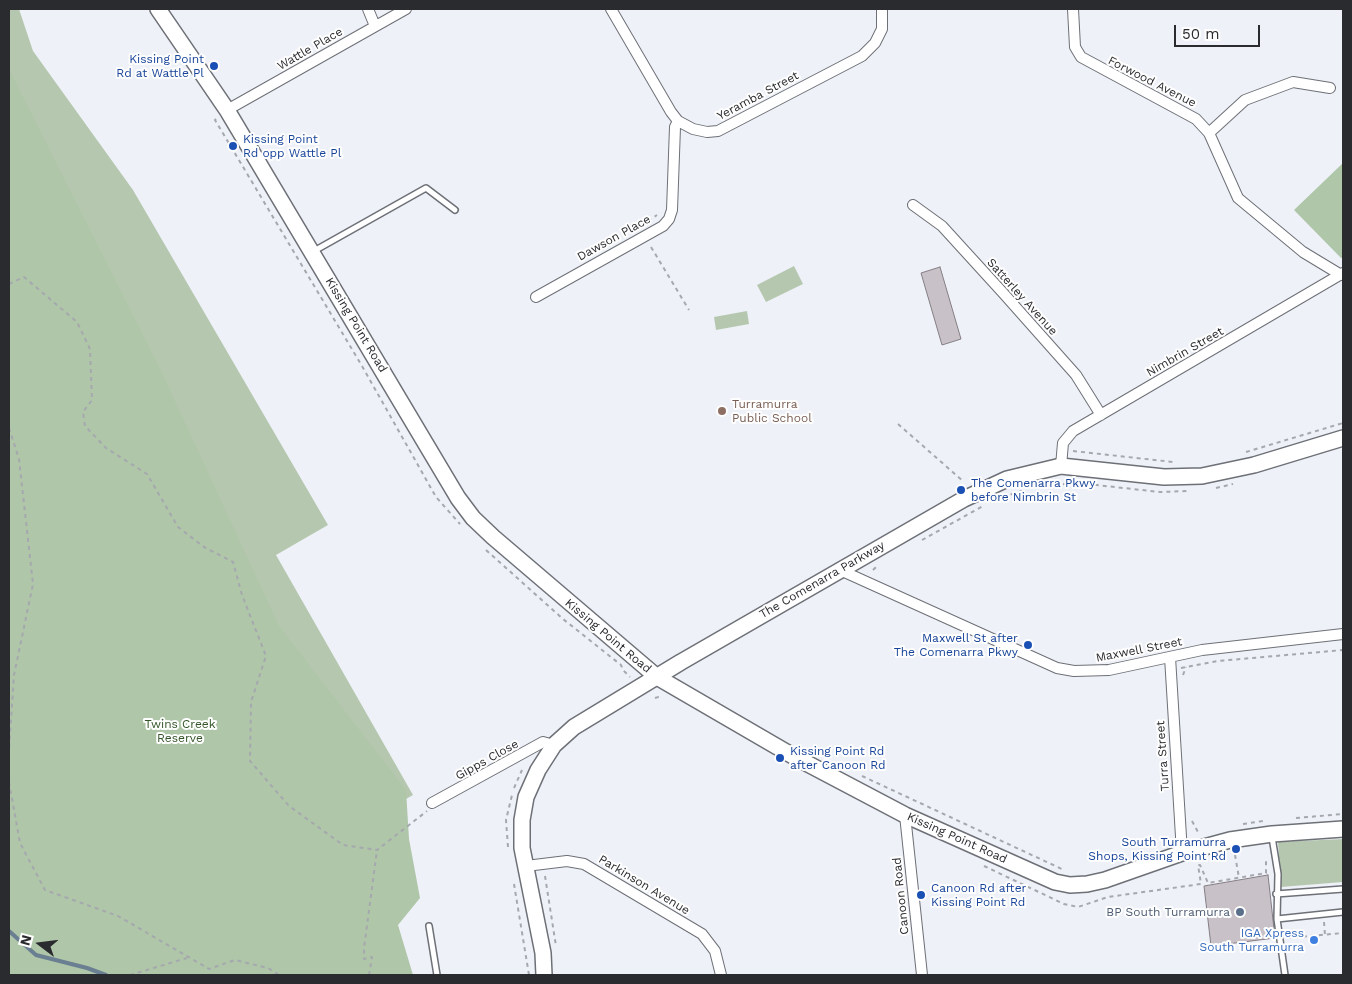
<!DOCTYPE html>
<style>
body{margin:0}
#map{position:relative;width:1352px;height:984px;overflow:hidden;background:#eef1f8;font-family:"Work Sans",sans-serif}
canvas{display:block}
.frame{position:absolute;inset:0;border:10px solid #2a2b2e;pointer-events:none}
.north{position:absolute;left:15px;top:919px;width:50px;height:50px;-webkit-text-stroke:4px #fefefe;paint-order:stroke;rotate:285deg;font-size:14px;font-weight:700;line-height:20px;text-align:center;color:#2a2b2e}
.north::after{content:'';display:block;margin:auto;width:18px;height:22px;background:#2a2b2e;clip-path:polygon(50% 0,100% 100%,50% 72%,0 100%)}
.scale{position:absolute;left:1174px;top:25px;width:86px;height:22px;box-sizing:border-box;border:2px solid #2a2b2e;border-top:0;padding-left:6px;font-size:15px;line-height:18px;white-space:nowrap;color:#2a2b2e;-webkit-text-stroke:4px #fefefe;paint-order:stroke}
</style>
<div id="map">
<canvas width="1352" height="984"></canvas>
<div class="frame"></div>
<div class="north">N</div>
<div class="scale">50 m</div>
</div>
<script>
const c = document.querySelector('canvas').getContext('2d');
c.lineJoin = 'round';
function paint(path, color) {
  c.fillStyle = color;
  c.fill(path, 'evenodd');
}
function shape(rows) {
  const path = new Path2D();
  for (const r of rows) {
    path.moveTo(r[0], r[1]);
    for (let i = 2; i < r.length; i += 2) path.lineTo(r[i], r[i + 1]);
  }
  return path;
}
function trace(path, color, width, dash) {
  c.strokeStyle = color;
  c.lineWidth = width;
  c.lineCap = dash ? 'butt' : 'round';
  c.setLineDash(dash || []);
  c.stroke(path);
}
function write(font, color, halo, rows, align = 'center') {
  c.font = font + ' "Work Sans",sans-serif';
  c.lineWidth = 4;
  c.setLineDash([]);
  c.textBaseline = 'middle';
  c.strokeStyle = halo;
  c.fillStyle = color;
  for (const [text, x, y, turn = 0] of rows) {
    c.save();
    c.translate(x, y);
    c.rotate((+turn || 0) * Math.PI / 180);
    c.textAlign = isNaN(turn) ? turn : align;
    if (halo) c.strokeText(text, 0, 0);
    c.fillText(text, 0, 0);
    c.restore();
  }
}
paint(shape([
 [9,9,19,9,33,51,133,190,328,525,276,555,413,795,95,975,9,975],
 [794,266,803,284,766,302,757,285],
 [747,311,749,324,716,330,714,317],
 [1343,839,1343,882,1281,887,1278,842]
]), '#b5c8af');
paint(shape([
 [9,69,162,373,279,626,406,790,409,839,420,898,398,925,413,975,9,975],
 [1343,163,1343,257,1341,258,1294,210]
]), '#afc6a9');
trace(shape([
 [9,931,36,955,87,968,106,975]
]), '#6a7f91', 4);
const building = shape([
 [940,267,961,339,942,345,921,273,940,267],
 [1268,875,1275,938,1211,946,1204,886,1268,875]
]);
paint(building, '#c8c2c8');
trace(building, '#847e84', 1);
const lane = shape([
 [314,251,426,188,455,210],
 [1272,837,1278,874,1277,919,1285,975],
 [1276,894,1343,889],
 [1277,919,1343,912],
 [429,926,437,975]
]);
const street = shape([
 [368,9,375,26],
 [611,9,671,112,678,121,693,129,707,132,718,131,862,56,875,43,882,29,882,9],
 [1073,9,1075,47,1081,57,1196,119,1209,133,1238,198,1303,252,1341,275],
 [227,110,406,9],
 [1209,133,1245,100,1293,82,1330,88],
 [913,205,942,226,1004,294,1076,375,1101,415],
 [536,297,663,226,669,219,672,210,675,127,678,121],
 [1061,466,1063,443,1073,431,1343,273],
 [840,570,1057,668,1074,671,1109,670,1202,650,1343,634],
 [1170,657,1182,853],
 [432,803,543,742,554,745],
 [905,815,922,975],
 [526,866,567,861,584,864,702,934,715,951,721,975]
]);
const secondary = shape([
 [158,9,227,110,458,498,473,518,493,537,657,677,793,756,905,815,1055,882,1070,885,1087,884,1105,880,1182,853,1230,840,1272,834,1343,829],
 [544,975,543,953,522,848,522,820,526,797,538,770,554,745,574,727,681,662,964,499,1007,479,1061,466,1164,477,1202,476,1254,465,1343,438]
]);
trace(lane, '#6d7076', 8);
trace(street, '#6d7076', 12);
trace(secondary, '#6d7076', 18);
trace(shape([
 [216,119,215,120,362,366,436,497,460,524],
 [648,221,657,215],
 [651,247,689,310],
 [9,284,24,277,77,322,90,349,92,400,83,412,85,426,106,448,147,474,178,527,204,547,233,562,242,595,266,656,251,702,250,761,289,806,343,845,377,850,427,811],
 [898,424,964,482],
 [9,428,19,459,33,584,14,675,9,750],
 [1073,451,1173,462],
 [1246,452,1343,423],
 [1039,486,1078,483,1160,492,1189,491],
 [1216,488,1233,484],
 [1003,497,1025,490],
 [922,540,983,506],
 [486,550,563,619,621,665,623,670,630,677],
 [873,570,878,565],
 [1181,668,1218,661,1343,650],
 [1183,675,1186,667],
 [655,698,662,696],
 [862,776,1064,870],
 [9,782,20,843,45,890,118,916,209,969,235,960,268,968,279,975],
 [514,788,522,770],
 [1296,818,1343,814],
 [1192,821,1199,834],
 [1243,824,1263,821],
 [508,847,506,820,512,795],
 [1235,855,1239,878],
 [984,866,1064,904,1078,907,1108,897,1201,884,1198,865,1200,865,1208,883,1266,873,1266,861,1269,860],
 [545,876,556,946],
 [514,884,529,975],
 [1324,922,1325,935],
 [1287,938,1343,933],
 [130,975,187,958],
 [369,975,372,957,364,959,364,948,377,850]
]), '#a5a8ad', 2, [4, 4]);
trace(lane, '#fff', 5);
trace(street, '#fff', 10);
trace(secondary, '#fff', 15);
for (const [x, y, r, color] of [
 [214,66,5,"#1a4fb4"],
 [233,146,5,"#1a4fb4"],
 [722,411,5,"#8d6e63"],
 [961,490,5,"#1a4fb4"],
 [1028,645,5,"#1a4fb4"],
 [780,758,5,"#1a4fb4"],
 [1236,849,5,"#1a4fb4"],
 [921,895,5,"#1a4fb4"],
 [1240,912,5,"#5c6f8a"],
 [1314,940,5,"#3f7fe0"]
]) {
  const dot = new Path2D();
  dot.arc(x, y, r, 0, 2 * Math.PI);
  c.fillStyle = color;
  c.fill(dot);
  trace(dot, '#fefefe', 2);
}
write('12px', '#2a2b2e', '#fefefe', [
 ["Wattle Place",310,49,-30],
 ["Forwood Avenue",1152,82,27],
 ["Yeramba Street",758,96,-28],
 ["Dawson Place",614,238,-29],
 ["Satterley Avenue",1022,297,48],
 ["Kissing Point Road",356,325,59],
 ["Nimbrin Street",1185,352,-30],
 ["The Comenarra Parkway",822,580,-30],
 ["Kissing Point Road",608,636,40],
 ["Maxwell Street",1139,650,-11],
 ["Turra Street",1163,756,-94],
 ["Gipps Close",487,760,-29],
 ["Kissing Point Road",957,838,24],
 ["Parkinson Avenue",644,885,31],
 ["Canoon Road",901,896,-96]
]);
write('12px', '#164399', '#fefefe', [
 ["Kissing Point",204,59,"right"],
 ["Rd at Wattle Pl",204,73,"right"],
 ["Kissing Point",243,139],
 ["Rd opp Wattle Pl",243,153],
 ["The Comenarra Pkwy",971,483],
 ["before Nimbrin St",971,497],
 ["Maxwell St after",1018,638,"right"],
 ["The Comenarra Pkwy",1018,652,"right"],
 ["Kissing Point Rd",790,751],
 ["after Canoon Rd",790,765],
 ["South Turramurra",1226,842,"right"],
 ["Shops, Kissing Point Rd",1226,856,"right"],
 ["Canoon Rd after",931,888],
 ["Kissing Point Rd",931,902]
], 'left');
write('12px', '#785e54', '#fefefe', [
 ["Turramurra",732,404],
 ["Public School",732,418]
], 'left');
write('12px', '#335328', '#fefefe', [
 ["Twins Creek",180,724],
 ["Reserve",180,738]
]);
write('12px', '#4e5e75', '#fefefe', [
 ["BP South Turramurra",1230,912]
], 'right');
write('12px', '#366cbe', '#fefefe', [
 ["IGA Xpress",1304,933],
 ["South Turramurra",1304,947]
], 'right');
</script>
